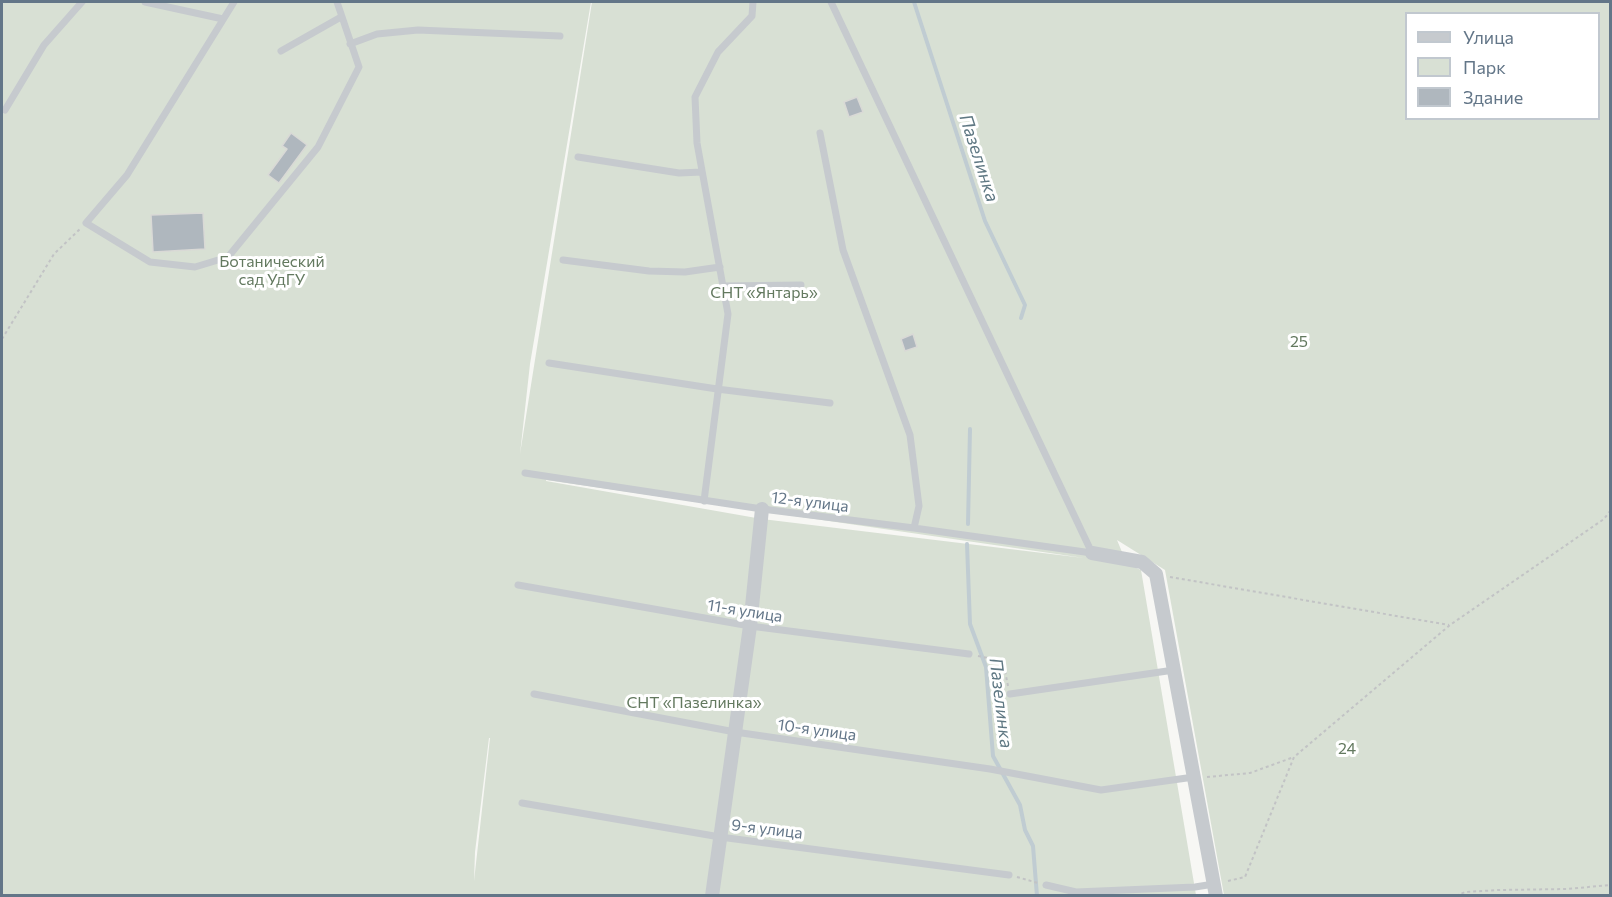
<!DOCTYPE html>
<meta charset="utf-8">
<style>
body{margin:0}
#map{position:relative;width:1612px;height:897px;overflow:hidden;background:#f7f7f4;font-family:Commissioner,sans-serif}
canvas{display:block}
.frame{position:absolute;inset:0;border:3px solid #637688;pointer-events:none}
.legend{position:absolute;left:1405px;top:12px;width:195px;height:108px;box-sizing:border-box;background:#fff;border:2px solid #c1c8cf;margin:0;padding:8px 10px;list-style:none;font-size:18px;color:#637688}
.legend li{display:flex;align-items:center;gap:12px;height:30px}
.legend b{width:30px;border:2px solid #c1c8cf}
</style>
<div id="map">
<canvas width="1612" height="897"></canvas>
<div class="frame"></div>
<ul class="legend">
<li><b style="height:8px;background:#c6cace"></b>Улица</li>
<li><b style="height:16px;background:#d8e0d4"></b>Парк</li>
<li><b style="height:16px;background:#afb7be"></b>Здание</li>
</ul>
</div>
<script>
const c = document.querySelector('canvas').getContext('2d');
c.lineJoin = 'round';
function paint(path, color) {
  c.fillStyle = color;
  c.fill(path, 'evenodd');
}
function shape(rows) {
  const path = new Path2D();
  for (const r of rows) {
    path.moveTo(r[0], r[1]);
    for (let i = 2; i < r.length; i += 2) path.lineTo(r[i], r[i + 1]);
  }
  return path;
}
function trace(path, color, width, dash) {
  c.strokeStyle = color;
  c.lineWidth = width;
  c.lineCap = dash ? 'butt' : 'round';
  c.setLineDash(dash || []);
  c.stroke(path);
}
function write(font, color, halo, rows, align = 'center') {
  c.font = font + ' Commissioner,sans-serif';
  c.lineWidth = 6;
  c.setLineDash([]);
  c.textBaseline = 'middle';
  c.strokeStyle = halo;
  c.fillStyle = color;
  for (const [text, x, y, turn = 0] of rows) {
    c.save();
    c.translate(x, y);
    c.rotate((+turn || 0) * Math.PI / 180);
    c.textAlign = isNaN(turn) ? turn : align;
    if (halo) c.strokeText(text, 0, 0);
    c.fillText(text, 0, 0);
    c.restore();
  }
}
paint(shape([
 [2,2,591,2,530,364,520,454,592,2,1610,2,1610,895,1224,895,1165,570,1117,540,1127,564,1141,570,1196,895,2,895],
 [1406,14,1598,14,1598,118,1406,118],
 [546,481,546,480,1084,558,762,519],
 [489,738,490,738,474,881,475,852]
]), '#d8e0d4');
trace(shape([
 [914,2,985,221,1025,305,1021,318],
 [968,524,970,429],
 [967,544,970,624,986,667,993,756,1020,805,1025,830,1033,846,1037,896]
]), '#c0ccd2', 4);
const building = shape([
 [857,97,863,112,849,117,844,102,857,97],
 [291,133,307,145,279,183,268,175,287,149,282,146,291,133],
 [203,213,205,249,153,252,151,215,203,213],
 [913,334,917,347,905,351,901,339,913,334]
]);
paint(building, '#afb7be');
trace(building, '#d9d9d6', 1.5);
trace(shape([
 [2,339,54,254,80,229],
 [1170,577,1449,625],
 [978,656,1003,661,1008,686],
 [1207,777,1250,773,1294,757],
 [1017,877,1038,883],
 [1228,881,1245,877,1294,757,1450,625,1604,519,1610,511],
 [1456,896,1465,892,1499,890,1567,889,1610,885]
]), '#c2c3c5', 2, [3, 3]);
trace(shape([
 [145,2,223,19],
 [234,2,127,175,86,223,150,262,195,267,228,257,318,147,359,67,337,2],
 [831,2,1092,553],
 [350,44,377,34,418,30,560,36],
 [281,51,341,17],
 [5,110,44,45,82,2],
 [820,133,843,250,910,435,919,506,914,528],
 [578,157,679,173,702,172],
 [563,260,649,271,685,272,720,267],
 [723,286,801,285],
 [549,363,717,389,830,403],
 [525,473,762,509,914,528,1092,553],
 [704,501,728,314,697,143,695,97,718,52,752,16,753,2],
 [518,585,750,626,969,654],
 [534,694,735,732,990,769,1101,790,1194,777],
 [1010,694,1174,670],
 [522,803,720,837,1009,875],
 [1046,885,1076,892,1195,887,1214,884]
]), '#c6cace', 7);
trace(shape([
 [1092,553,1142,562,1156,574,1216,896],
 [712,896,750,626,762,509]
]), '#c6cace', 14);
write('16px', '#63795f', '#fff', [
 ["Ботанический",272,262],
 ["сад УдГУ",272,280],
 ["СНТ «Янтарь»",764,293],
 ["25",1299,342],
 ["СНТ «Пазелинка»",694,703],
 ["24",1347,749]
]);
write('16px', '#637688', '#fff', [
 ["12-я улица",810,502,7],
 ["11-я улица",745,611,9],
 ["10-я улица",817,730,8],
 ["9-я улица",767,829,7]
]);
write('italic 18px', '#5f7883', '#fff', [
 ["Пазелинка",979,158,72],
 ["Пазелинка",1001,703,83]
]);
</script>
